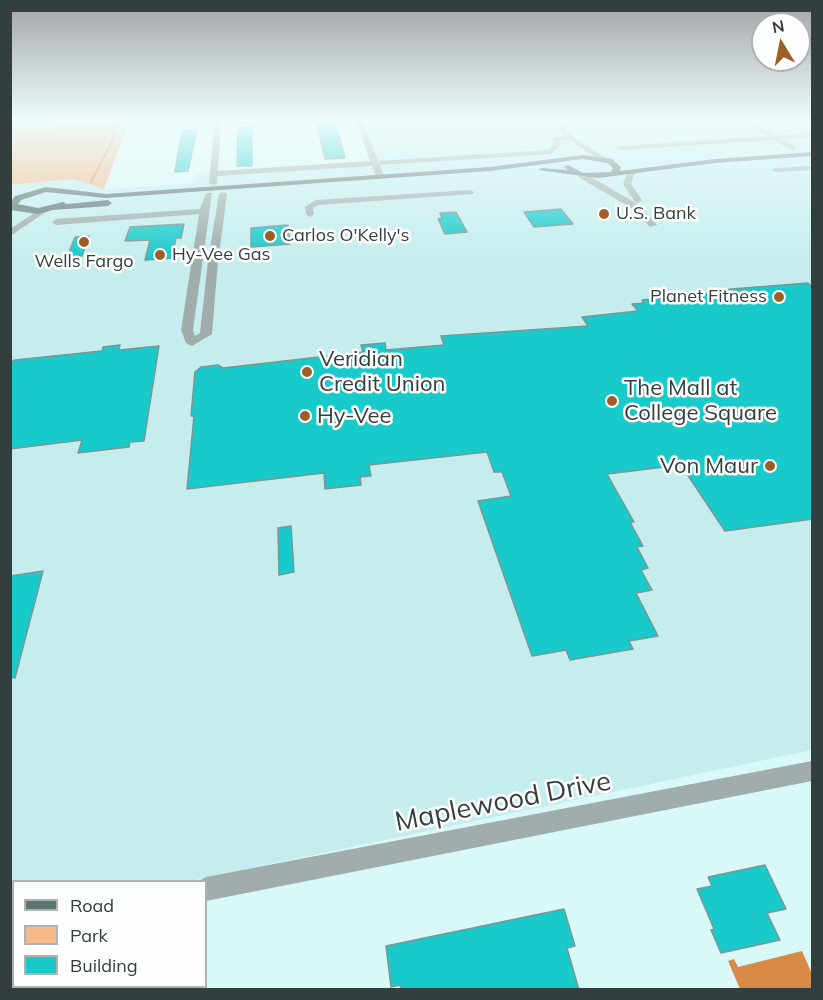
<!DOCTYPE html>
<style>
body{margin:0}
#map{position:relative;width:823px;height:1000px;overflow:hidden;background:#d9f9f8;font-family:Mulish,sans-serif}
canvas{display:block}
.frame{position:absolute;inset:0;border:12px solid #333f3f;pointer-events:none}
.legend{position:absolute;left:12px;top:880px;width:195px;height:108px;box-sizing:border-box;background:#fefefe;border:2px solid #adb2b2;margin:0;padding:8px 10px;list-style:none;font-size:18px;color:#333f3f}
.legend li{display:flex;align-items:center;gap:12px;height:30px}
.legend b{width:30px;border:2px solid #adb2b2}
.north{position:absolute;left:751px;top:12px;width:60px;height:60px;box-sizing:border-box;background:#fefefe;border:2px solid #adb2b2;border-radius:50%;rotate:350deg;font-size:16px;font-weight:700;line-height:24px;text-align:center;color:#333f3f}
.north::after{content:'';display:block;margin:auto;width:21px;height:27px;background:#9d5e25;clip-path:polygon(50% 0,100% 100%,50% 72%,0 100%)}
</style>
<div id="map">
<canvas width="823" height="1000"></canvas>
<div class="frame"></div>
<ul class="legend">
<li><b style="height:8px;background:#5c7473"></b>Road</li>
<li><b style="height:16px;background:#f6b98a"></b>Park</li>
<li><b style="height:16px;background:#18caca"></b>Building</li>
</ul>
<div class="north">N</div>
</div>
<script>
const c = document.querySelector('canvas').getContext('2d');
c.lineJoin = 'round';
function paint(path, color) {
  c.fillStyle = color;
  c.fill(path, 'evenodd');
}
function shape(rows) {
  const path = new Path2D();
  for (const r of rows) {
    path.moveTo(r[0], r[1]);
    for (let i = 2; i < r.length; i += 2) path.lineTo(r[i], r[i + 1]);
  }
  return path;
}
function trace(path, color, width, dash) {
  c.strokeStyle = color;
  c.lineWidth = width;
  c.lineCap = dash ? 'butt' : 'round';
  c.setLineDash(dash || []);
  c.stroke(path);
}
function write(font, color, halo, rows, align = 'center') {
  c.font = font + ' Mulish,sans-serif';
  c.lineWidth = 5;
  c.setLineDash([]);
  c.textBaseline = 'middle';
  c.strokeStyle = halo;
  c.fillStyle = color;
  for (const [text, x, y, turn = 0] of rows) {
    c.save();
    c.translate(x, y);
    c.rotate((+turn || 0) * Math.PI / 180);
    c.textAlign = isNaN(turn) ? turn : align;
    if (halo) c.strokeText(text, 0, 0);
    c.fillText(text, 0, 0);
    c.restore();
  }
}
paint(shape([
 [11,120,57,120,52,129,28,130,11,129],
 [359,120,812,120,812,750,190,881,14,882,13,919,11,919,11,185,73,179,104,189,196,183,197,174,375,163]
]), '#c5eded');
paint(shape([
 [57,120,130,120,104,189,73,179,11,185,11,129,52,129]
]), '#f6b98a');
paint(shape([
 [802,951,812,974,812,989,740,989,728,961,734,959,738,967]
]), '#d98a46');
trace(shape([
 [91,182,113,140,115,120]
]), '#d98a46', 2);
const building = shape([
 [316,120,335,120,345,158,325,159,316,120],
 [252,127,252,166,237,166,238,128,252,127],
 [197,130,188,171,175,172,182,131,197,130],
 [561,209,573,224,534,227,524,212,561,209],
 [456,212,467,232,445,234,438,219,442,218,440,213,456,212],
 [184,224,181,238,176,238,172,258,145,260,150,240,125,241,130,227,184,224],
 [288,225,290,244,251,247,251,228,288,225],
 [89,236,82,256,67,257,75,237,89,236],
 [808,283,813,288,813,519,725,531,681,465,607,474,634,522,630,522,643,546,637,547,648,568,641,570,652,590,636,593,658,636,629,641,633,649,570,660,566,650,532,656,478,501,511,496,502,472,494,472,487,452,369,465,371,476,360,477,361,485,325,489,324,473,187,489,194,416,191,416,195,372,201,367,218,365,223,368,363,352,361,345,385,343,386,350,444,345,441,336,588,326,582,317,638,311,632,304,644,303,642,300,721,292,719,290,808,283],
 [120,345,119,350,159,346,144,441,130,442,129,447,78,453,82,440,10,449,10,363,15,360,102,351,103,347,120,345],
 [291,526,294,572,279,575,278,528,291,526],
 [43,571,15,678,10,677,10,576,43,571],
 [765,865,786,909,767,913,780,940,721,953,711,930,714,929,697,889,712,886,708,877,765,865],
 [564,909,575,946,567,948,579,990,401,990,400,985,391,987,386,946,564,909]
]);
paint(building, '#18caca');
trace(building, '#7a9796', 1.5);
paint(shape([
 [215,120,221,120,218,171,370,161,356,120,362,120,378,161,549,150,554,144,551,137,565,136,550,120,557,120,573,137,608,159,601,161,570,140,559,141,562,144,551,154,380,165,384,177,380,179,376,177,372,166,217,176,217,183,213,185,209,183,215,120],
 [743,120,751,120,776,135,812,133,812,137,782,139,796,147,793,151,773,140,622,150,618,148,622,146,767,136,743,120],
 [812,166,812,170,775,172,771,170,775,168,812,166],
 [637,169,641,171,634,175,631,184,642,200,638,203,635,202,623,184,628,172,637,169],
 [578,173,584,173,639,205,657,225,650,227,633,209,578,177,578,173],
 [470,190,474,192,473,194,318,205,313,208,314,214,310,217,306,214,305,207,316,200,470,190],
 [223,192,227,194,218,261,212,334,192,346,186,343,181,330,199,214,56,225,52,222,56,219,200,209,206,193,212,193,193,330,195,336,200,333,208,261,219,194,223,192],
 [42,208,49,210,10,236,10,229,42,208],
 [812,761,812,781,206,901,206,882,197,882,206,877,812,761],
 [10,914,14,914,14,938,10,938,10,914]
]), '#a0adac');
paint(shape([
 [812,152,812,156,715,163,598,178,538,170,542,168,568,170,564,167,568,165,583,173,611,172,613,168,607,163,583,159,490,171,106,198,46,192,21,200,18,204,38,208,63,202,67,204,108,200,112,203,108,206,53,210,38,214,10,210,10,203,15,196,46,187,106,194,490,167,583,155,612,159,621,167,620,171,715,159,812,152]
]), '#5c7473');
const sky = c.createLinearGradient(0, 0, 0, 260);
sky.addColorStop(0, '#a2a3a7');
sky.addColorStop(0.46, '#eefcfc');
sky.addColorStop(1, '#eefcfc00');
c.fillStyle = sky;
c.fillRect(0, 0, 823, 260);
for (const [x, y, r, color] of [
 [604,214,6,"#9d5e25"],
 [270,236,6,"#9d5e25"],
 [84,242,6,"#9d5e25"],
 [160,255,6,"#9d5e25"],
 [779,297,6,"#9d5e25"],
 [307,372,6,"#9d5e25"],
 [612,401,6,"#9d5e25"],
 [305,416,6,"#9d5e25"],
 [770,466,6,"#9d5e25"]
]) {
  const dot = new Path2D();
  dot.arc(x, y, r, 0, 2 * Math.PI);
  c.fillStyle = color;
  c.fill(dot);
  trace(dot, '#fefefe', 2);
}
write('18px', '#333f3f', '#fefefe', [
 ["U.S. Bank",616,214],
 ["Carlos O'Kelly's",282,236],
 ["Hy-Vee Gas",172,255],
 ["Wells Fargo",84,262,"center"],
 ["Planet Fitness",767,297,"right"]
], 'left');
write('22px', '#333f3f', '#fefefe', [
 ["Veridian",319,359],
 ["Credit Union",319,384],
 ["The Mall at",624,388],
 ["College Square",624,413],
 ["Hy-Vee",317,416],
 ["Von Maur",758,466,"right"]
], 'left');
write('27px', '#333f3f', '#fefefe', [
 ["Maplewood Drive",503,802,-11]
]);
</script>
